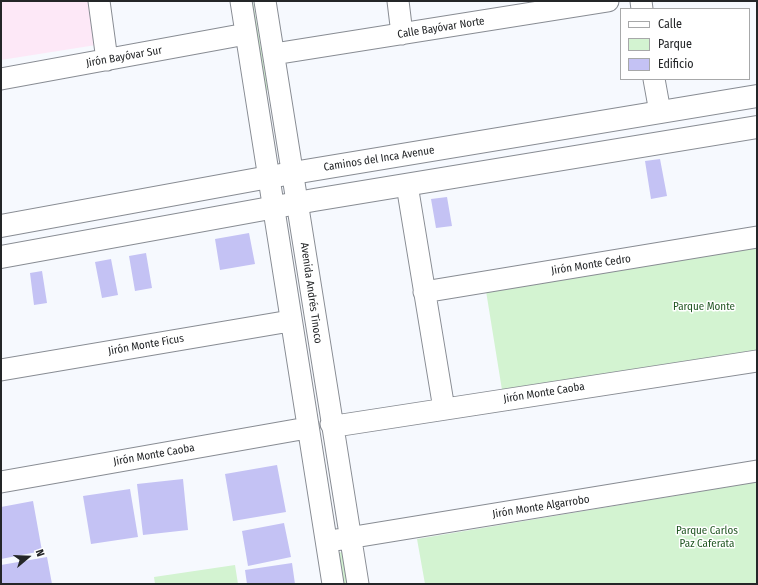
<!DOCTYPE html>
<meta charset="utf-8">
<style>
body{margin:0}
#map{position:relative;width:758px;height:585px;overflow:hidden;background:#f6f9fe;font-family:"Fira Sans Condensed",sans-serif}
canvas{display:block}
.frame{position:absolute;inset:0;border:2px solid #242628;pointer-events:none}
.legend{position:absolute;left:620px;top:8px;width:130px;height:72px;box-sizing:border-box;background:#fff;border:1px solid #a7a8a9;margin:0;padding:5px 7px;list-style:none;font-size:12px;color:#242628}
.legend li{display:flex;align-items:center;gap:8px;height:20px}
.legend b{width:20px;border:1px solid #a7a8a9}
.north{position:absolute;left:8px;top:537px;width:40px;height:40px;-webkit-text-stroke:3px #fff;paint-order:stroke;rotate:71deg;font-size:11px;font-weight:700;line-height:16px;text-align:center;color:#242628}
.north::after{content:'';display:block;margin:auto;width:14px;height:18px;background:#242628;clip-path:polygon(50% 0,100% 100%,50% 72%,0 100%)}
</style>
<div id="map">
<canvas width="758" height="585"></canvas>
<div class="frame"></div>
<ul class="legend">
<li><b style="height:5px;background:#fff"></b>Calle</li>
<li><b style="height:11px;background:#d3f3d1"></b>Parque</li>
<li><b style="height:11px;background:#c4c2f4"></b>Edificio</li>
</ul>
<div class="north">N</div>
</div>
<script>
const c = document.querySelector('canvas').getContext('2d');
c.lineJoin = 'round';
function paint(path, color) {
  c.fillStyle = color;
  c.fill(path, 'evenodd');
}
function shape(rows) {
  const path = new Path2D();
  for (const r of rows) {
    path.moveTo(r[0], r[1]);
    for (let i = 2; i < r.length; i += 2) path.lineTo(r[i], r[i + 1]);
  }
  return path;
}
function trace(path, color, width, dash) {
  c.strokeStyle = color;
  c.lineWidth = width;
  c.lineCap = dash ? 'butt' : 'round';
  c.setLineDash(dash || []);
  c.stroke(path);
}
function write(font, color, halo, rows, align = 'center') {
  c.font = font + ' "Fira Sans Condensed",sans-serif';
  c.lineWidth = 3;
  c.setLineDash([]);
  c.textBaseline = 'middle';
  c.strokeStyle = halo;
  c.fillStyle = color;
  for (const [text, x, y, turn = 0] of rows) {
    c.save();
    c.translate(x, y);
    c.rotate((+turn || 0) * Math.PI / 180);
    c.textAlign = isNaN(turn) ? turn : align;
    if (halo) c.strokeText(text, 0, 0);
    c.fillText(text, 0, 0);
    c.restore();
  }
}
paint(shape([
 [1,1,89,1,96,45,1,60]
]), '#fde8f7');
paint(shape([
 [245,1,253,1,268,90,260,92],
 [757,245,757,352,502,390,486,291],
 [757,482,757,584,425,584,417,539],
 [350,551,356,584,334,584,329,554],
 [235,565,238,584,155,584,154,577]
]), '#d3f3d1');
paint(shape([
 [660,159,667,196,651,199,645,161],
 [447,197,452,226,436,228,431,199],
 [249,233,255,264,220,270,215,239],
 [146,253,152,288,135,291,129,256],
 [111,259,118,295,102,298,95,262],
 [42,271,47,303,34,305,30,273],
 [277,465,286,512,233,521,225,474],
 [183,479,188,530,143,535,137,484],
 [130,489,138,537,91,544,83,496],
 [33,501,42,551,1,559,1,507],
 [284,523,291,557,248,566,242,531],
 [47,557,52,584,1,584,1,565],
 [292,563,295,584,247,584,245,570]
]), '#c4c2f4');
const minor = shape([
 [99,1,107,60],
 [241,1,333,584],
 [265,1,358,584],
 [398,1,402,34],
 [641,1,642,9],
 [274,54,608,1],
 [1,79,246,34],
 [654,79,660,112],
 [407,185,444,409],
 [424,292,757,237],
 [1,370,290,321],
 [331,424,342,425,757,361],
 [1,482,307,428],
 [336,540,757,471]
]);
const major = shape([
 [1,226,269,177,757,96],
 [1,257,314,200,757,127]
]);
trace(minor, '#888c93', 23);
trace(major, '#888c93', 24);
trace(minor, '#fff', 21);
trace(major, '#fff', 22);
write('11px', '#242628', '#fff', [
 ["Calle Bayóvar Norte",441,28,-9],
 ["Jirón Bayóvar Sur",124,57,-10],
 ["Caminos del Inca Avenue",379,159,-9],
 ["Jirón Monte Cedro",591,265,-9],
 ["Avenida Andrés Tinoco",311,293,82],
 ["Jirón Monte Ficus",146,345,-10],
 ["Jirón Monte Caoba",544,393,-9],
 ["Jirón Monte Caoba",154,455,-10],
 ["Jirón Monte Algarrobo",541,507,-9]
]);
write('11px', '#225723', '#fff', [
 ["Parque Monte",704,307],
 ["Parque Carlos",707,531],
 ["Paz Caferata",707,544]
]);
</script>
